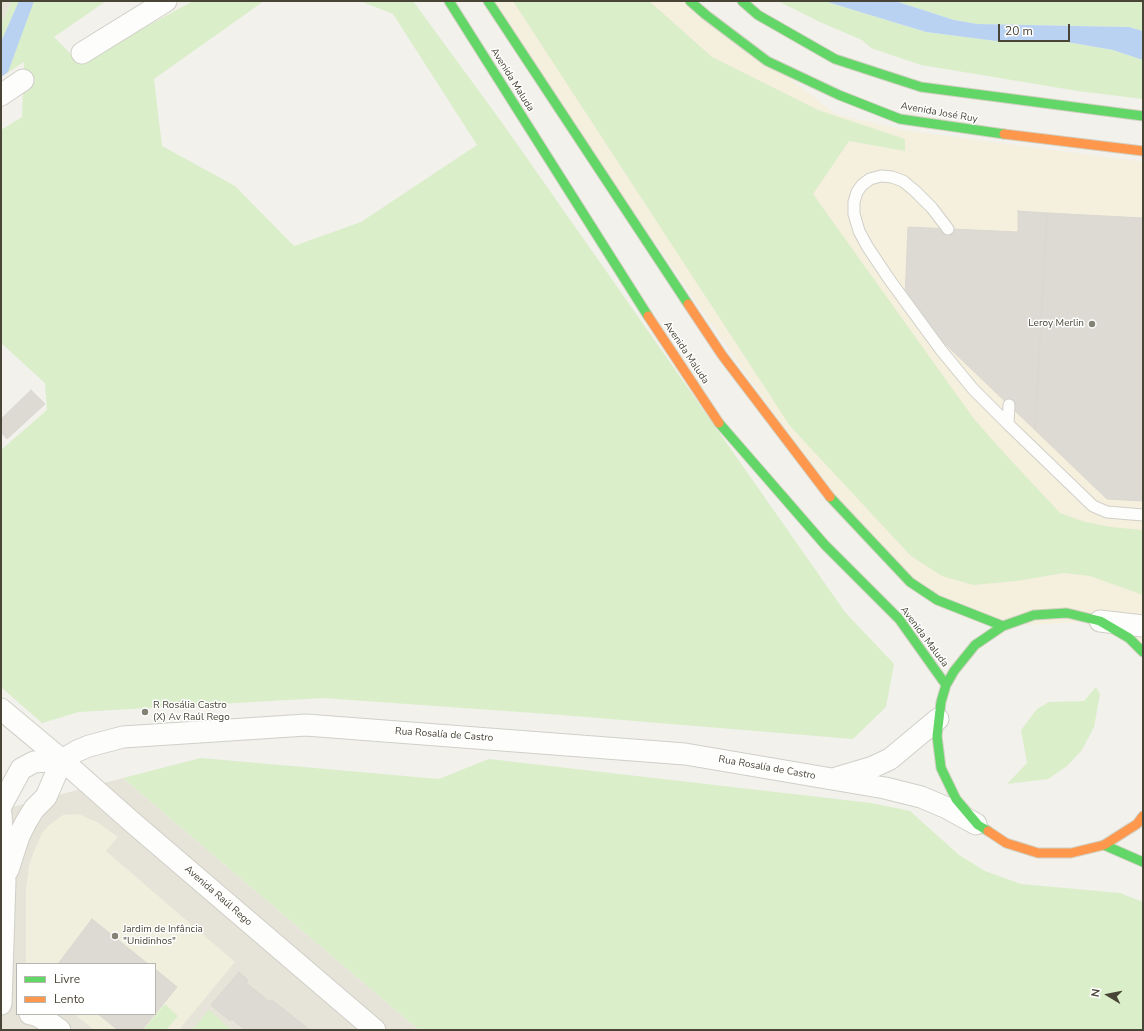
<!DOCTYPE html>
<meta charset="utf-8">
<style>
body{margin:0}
#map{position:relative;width:1144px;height:1031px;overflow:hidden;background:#f2f1eb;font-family:"Nunito Sans",sans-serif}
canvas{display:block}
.frame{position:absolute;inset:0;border:2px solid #494536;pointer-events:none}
.legend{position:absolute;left:16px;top:963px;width:140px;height:52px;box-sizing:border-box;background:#fff;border:1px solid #b6b5af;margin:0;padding:5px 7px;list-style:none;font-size:12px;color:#494536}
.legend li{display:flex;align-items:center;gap:8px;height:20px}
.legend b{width:20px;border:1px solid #b6b5af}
.north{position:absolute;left:1088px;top:975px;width:40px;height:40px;-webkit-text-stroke:3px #fff;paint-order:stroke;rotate:280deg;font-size:11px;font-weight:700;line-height:16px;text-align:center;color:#494536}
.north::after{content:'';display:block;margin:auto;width:14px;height:18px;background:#494536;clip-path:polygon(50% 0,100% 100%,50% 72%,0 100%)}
.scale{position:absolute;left:998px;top:24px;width:72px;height:18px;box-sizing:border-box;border:2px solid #494536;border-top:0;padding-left:5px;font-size:12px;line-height:14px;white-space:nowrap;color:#494536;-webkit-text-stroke:3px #fff;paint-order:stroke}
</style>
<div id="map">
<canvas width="1144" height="1031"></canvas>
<div class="frame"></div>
<ul class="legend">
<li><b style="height:5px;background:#63d668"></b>Livre</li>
<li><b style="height:5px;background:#ff974d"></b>Lento</li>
</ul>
<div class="north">N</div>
<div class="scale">20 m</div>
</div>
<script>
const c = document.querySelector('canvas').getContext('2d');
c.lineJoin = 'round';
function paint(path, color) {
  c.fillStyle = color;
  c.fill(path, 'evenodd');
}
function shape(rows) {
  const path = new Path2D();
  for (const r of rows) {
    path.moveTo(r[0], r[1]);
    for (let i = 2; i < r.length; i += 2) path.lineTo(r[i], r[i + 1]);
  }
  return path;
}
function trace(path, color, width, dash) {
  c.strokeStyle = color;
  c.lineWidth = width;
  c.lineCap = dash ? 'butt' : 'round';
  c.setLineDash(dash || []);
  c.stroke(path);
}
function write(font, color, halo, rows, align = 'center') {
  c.font = font + ' "Nunito Sans",sans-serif';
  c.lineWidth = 3;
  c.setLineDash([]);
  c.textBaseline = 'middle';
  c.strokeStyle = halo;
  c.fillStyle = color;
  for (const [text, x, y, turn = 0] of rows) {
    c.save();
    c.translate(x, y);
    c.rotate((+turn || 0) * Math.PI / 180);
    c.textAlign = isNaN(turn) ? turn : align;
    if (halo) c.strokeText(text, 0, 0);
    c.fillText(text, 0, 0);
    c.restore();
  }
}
paint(shape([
 [1,1,12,1,1,25],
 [123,778,419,1030,1,1030,1,810],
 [17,964,155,964,155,1014,17,1014]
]), '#e6e4d8');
paint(shape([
 [488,1,690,1,835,114,903,130,1143,162,1143,652,1100,621,1003,626,937,600,836,504]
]), '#f5efdd');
paint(shape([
 [75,814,81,815,97,822,118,837,106,851,235,962,179,1030,94,1030,74,1014,155,1014,155,964,26,964,26,888,29,865,34,851,42,833,48,826,63,815]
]), '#f0eedd');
paint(shape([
 [12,1,106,1,54,37,80,63,193,1,264,1,154,79,162,146,235,186,294,246,361,222,477,145,393,14,360,1,413,1,503,124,845,612,894,664,886,707,853,739,562,715,323,698,79,712,42,723,1,687,1,450,47,410,45,383,1,343,1,130,22,117,24,62,1,77,1,25],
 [513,1,649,1,712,57,818,110,905,139,905,151,849,141,813,194,974,419,1004,453,1060,513,1085,522,1111,527,1143,530,1143,595,1090,576,1064,573,1017,581,973,585,942,576,911,556,790,426],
 [778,1,824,1,926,32,996,41,1067,42,1113,50,1143,60,1143,99,1078,91,921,65,871,48,862,40,820,22],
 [895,1,1143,1,1143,31,1129,27,977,24,954,20],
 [1096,687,1100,694,1094,727,1082,750,1067,766,1048,779,1007,784,1027,763,1021,730,1037,709,1049,702,1084,701],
 [201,758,439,779,489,759,871,803,910,811,959,855,985,871,1021,884,1120,893,1143,902,1143,1030,419,1030,123,778],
 [165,1004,178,1016,166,1030,145,1030,144,1029],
 [209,1010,232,1030,192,1030]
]), '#daeeca');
paint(shape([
 [19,1,34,1,8,72,1,77,1,42],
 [824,1,895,1,954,20,977,24,1129,27,1143,31,1143,60,1113,50,1067,42,996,41,926,32]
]), '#b9d2f2');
const building = shape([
 [1018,211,1047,213,1035,430,918,318,905,299,908,227,1018,232,1018,211],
 [1047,213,1143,218,1143,501,1107,499,1035,430,1047,213],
 [31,390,45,404,7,439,1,432,1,419,31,390],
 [92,919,148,964,58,964,92,919],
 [155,969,177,987,142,1030,118,1030,98,1014,155,1014,155,969],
 [239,972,248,980,246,983,270,1002,272,1000,310,1030,245,1030,232,1019,230,1021,211,1005,239,972]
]);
paint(building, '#dcdad3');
trace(building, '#dad8d1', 1);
const lane = shape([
 [948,229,932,208,915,191,903,181,892,177,881,176,870,179,862,185,857,192,854,202,854,214,859,231,867,246,889,279,941,350,973,389,1008,424,1009,405],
 [1008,424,1093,506,1107,512,1143,515]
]);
const street = shape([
 [82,53,166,1],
 [1,95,23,80],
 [1100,621,1143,626],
 [1,709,62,760,132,822,375,1030],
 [836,778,873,767,890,759,938,719],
 [1,806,21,769,34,762,62,760,77,751,89,746,123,737,306,725,685,754,885,788,921,797,947,808,976,824],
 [1,814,5,881,1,1004],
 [8,870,19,836,26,822,34,809,46,797,62,760],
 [30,1014,36,1015,53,1025,60,1030]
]);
const fast = shape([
 [449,1,648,316],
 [488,1,688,304],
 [690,1,706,15,767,61,839,95,900,119,1004,134],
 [742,1,758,15,835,59,921,87,1143,116],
 [719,423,825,545,899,619,946,685],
 [830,497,910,582,937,600,1003,626],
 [988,831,978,825,956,799,941,768,937,736,941,702,946,685,954,671,975,645,1003,626,1034,615,1067,613,1100,621,1129,638,1143,652],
 [1104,845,1143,862]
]);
const slow = shape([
 [1004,134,1143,151],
 [688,304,722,355,830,497],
 [648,316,719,423],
 [988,831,1006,843,1038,853,1071,853,1104,845,1137,824,1143,816]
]);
trace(lane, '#d0cfc8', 13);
trace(street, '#d0cfc8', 23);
trace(fast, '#d2d0c2', 11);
trace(slow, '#d2d0c2', 11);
trace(lane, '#fdfdfc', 11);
trace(street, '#fdfdfc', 21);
trace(fast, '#63d668', 9);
trace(slow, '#ff974d', 9);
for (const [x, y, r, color] of [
 [1092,324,4,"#848175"],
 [145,712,4,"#848175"],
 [115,936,4,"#848175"]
]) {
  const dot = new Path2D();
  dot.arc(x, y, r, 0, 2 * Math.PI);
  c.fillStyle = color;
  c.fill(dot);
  trace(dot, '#fff', 1.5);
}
write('10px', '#494536', '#fff', [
 ["Avenida Maluda",512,80,58],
 ["Avenida José Ruy",939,113,10],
 ["Avenida Maluda",686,353,56],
 ["Avenida Maluda",924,637,53],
 ["Rua Rosalía de Castro",444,735,4],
 ["Rua Rosalía de Castro",767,768,10],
 ["Avenida Raúl Rego",218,896,41]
]);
write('10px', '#494536', '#fff', [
 ["Leroy Merlin",1084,324,"right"],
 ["R Rosália Castro",153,706],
 ["(X) Av Raúl Rego",153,718],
 ["Jardim de Infância",123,930],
 ["\"Unidinhos\"",123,942]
], 'left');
</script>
